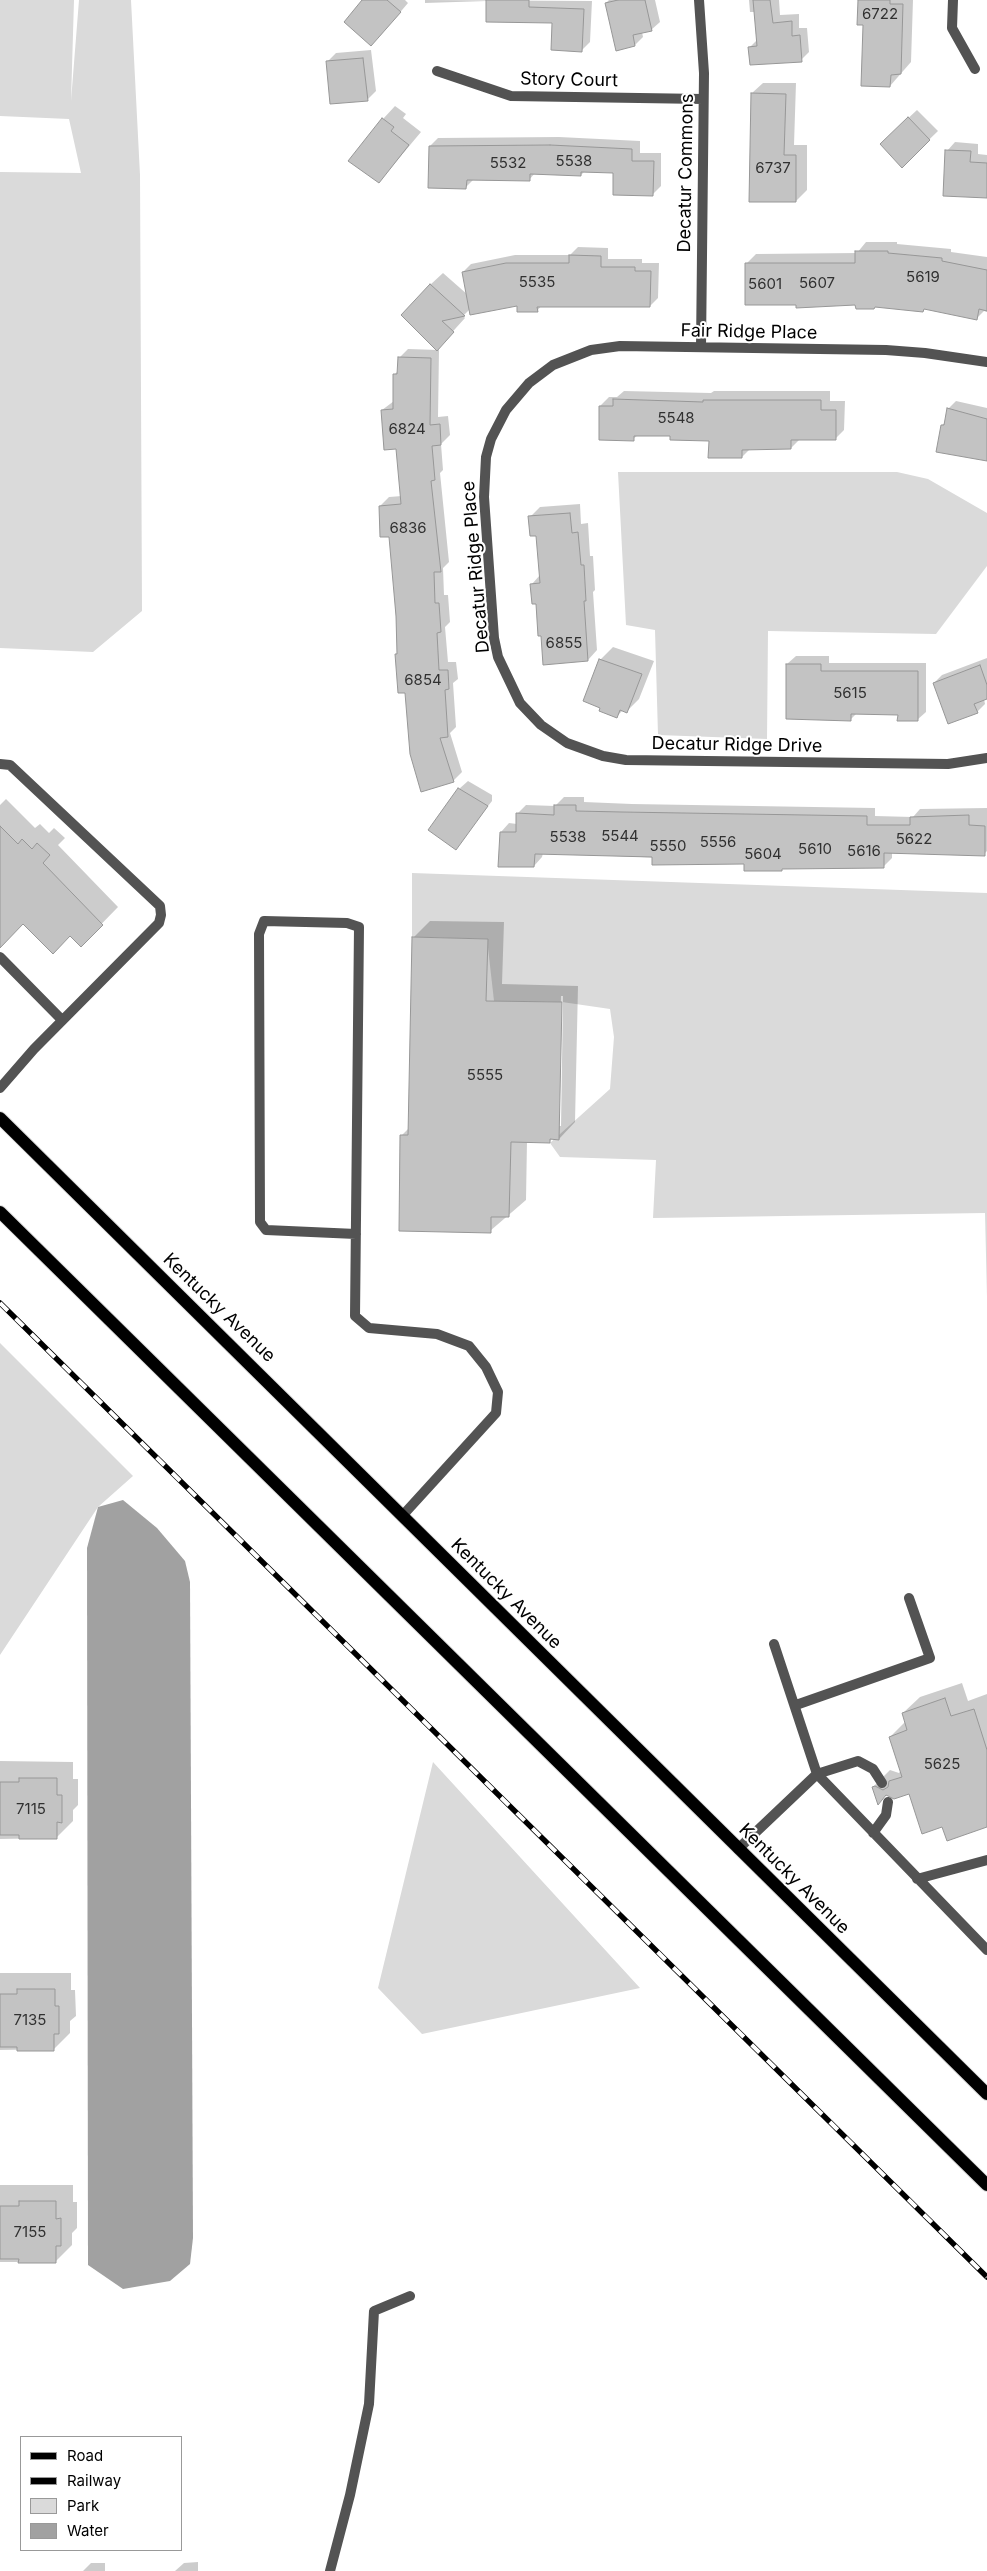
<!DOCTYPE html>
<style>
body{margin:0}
#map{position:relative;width:987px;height:2571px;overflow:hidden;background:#fff;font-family:Inter,sans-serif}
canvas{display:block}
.legend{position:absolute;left:20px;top:2436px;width:162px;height:115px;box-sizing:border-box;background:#fff;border:1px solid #999;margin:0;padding:6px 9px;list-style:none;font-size:15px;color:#000}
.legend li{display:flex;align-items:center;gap:10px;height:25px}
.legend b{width:25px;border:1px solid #999}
</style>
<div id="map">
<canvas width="987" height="2571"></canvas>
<ul class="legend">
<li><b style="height:6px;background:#000"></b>Road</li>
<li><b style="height:6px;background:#000"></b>Railway</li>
<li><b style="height:14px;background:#dadada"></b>Park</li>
<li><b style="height:14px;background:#a1a1a1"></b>Water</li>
</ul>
</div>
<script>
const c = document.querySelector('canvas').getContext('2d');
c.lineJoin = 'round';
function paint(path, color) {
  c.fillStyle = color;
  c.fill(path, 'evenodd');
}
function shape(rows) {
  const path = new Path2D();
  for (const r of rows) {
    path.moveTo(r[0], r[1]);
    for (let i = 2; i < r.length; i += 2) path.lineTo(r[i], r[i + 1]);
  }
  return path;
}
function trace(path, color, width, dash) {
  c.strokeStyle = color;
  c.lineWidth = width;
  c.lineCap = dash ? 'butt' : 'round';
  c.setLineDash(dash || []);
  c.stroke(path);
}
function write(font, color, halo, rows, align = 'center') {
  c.font = font + ' Inter,sans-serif';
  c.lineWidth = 4;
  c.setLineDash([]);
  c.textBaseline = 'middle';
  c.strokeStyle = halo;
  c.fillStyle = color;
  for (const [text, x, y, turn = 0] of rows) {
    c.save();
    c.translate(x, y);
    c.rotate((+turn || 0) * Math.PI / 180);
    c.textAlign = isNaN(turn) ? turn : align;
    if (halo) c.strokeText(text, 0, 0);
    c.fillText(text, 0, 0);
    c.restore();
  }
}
paint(shape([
 [0,0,74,0,71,101,79,0,131,0,140,175,142,611,93,652,0,648,0,172,81,173,69,119,0,116],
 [618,472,897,472,928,479,987,513,987,566,936,634,768,631,767,739,658,735,655,630,626,625],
 [412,873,987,893,987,1297,985,1213,653,1218,656,1160,560,1157,550,1143,610,1089,614,1037,610,1009,562,1002,494,1001,487,939,412,937],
 [0,1343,133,1476,98,1507,0,1655],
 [433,1762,640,1988,422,2034,378,1988]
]), '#dadada');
paint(shape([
 [123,1500,157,1528,185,1561,190,1582,193,2238,190,2264,170,2281,123,2289,88,2265,87,1548,98,1507]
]), '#a1a1a1');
paint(shape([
 [364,0,405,0,408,3,380,36],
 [425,0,592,1,590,42,582,50,554,22,487,1,425,3],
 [609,0,655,0,660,22,651,30,642,32,643,37,635,45,606,3],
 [749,0,779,0,780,15,799,14,799,28,807,28,809,52,801,60,749,48,758,39,755,12,750,12],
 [859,0,913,0,911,62,890,86,864,24],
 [371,50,376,91,368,99,331,102,327,62,336,53],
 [763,83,796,83,794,145,807,145,807,190,796,201,752,93],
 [395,106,406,114,403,118,421,132,379,182,383,119],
 [917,110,938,131,902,166,889,136],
 [559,137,640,141,640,153,661,153,661,186,653,194,615,172,585,171,581,175,535,173,529,180,474,179,466,187,430,146,438,138],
 [955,142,978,144,978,154,987,155,987,197,947,151],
 [866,242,897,242,897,244,951,249,951,252,987,257,987,312,984,311,976,319,925,308,923,310,856,304,797,304,746,264,756,254,857,253],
 [578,247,608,248,608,259,642,259,642,263,659,263,658,298,650,306,542,305,537,311,519,304,470,309,463,316,465,318,437,349,430,285,443,273,468,295,463,272,471,264,515,255,570,255],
 [408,349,439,350,438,417,448,416,450,435,441,444,443,470,440,473,449,562,443,568,444,595,448,595,450,622,445,627,448,662,456,662,458,679,453,683,456,727,450,733,462,772,453,781,406,691,396,654,398,652,391,535,380,506,389,497,402,496,398,448,382,410,394,401,394,375,399,370,399,358],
 [624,391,711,393,714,391,830,391,830,401,845,401,844,430,835,439,800,439,791,448,750,449,742,457,710,440,671,435,638,435,633,439,600,406,609,397,617,397],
 [956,401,987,408,987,460,942,425,946,422,948,409],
 [580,504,581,524,588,523,590,556,593,556,595,590,593,592,597,650,588,660,537,603,532,584,540,575,537,535,530,517,540,507],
 [613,647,654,661,639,699,627,711,623,710,616,717,600,660],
 [796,656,829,656,829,663,926,663,926,712,917,720,899,713,857,713,850,720,787,664],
 [987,658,987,698,984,699,985,704,977,712,934,683,942,675],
 [468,781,492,795,492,801,455,848,459,789],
 [564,797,584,797,584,802,632,804,875,808,875,816,913,817,920,809,987,808,987,851,984,854,892,852,892,858,883,867,543,853,542,857,534,866,501,832,509,823,517,824,517,814,526,805,555,806],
 [6,799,35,828,40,824,49,833,54,828,65,838,58,845,118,907,81,945,70,935,23,923,0,946,0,805],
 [430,921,504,922,502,984,578,986,575,1122,559,1139,553,1138,550,1141,527,1141,526,1200,490,1231,402,1135,409,1128,413,938],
 [561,996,563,996,561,1126,558,1126],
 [962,1683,968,1701,987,1694,987,1826,943,1825,910,1793,887,1794,879,1802,873,1787,890,1770,899,1773,901,1770,890,1737,906,1721,903,1713,920,1697],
 [0,1761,73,1762,73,1779,78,1779,78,1805,73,1810,73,1821,56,1838,0,1839],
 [0,1973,71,1973,71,1990,75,1990,76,2016,70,2021,70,2033,54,2049,0,2050],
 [0,2185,73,2185,73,2202,77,2202,77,2228,72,2233,72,2245,55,2262,0,2262],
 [198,2562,198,2571,175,2571,184,2563],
 [91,2563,105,2563,105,2571,83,2571]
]), '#0003');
const building = shape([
 [362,0,387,0,401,12,371,46,344,22,362,0],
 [486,0,529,0,529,7,584,9,582,52,551,50,552,23,486,22,486,0],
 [618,0,645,0,652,31,633,35,635,46,616,51,605,3,618,0],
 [753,0,770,0,773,23,792,21,792,36,800,35,802,62,750,65,748,47,757,46,753,0],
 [858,0,890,0,890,4,903,4,901,74,891,75,890,87,861,86,863,25,857,25,858,0],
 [363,58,368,101,330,104,326,61,363,58],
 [751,93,786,94,784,155,796,155,796,202,749,202,751,93],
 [908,117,930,140,902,168,880,144,908,117],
 [382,118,394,127,391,131,409,145,379,183,348,161,382,118],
 [550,145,632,149,632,161,654,161,653,196,613,195,613,173,581,172,581,176,530,174,530,181,467,180,466,189,428,188,429,146,550,145],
 [945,150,971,151,970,162,987,163,987,198,943,196,945,150],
 [855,251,888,251,888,253,942,258,942,261,987,270,987,311,979,309,977,320,924,309,923,312,875,307,874,309,856,309,855,305,796,308,796,305,745,305,745,263,855,263,855,251],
 [569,255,601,256,601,267,635,267,635,271,651,271,650,307,537,307,538,312,517,312,517,306,470,315,462,272,506,263,569,263,569,255],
 [430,284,465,316,442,321,454,332,437,351,401,315,430,284],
 [398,357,431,358,430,425,440,424,441,445,432,446,435,480,431,481,441,572,434,572,435,603,439,603,441,632,437,633,439,670,448,670,449,689,445,690,448,737,440,738,454,782,421,792,410,754,405,693,398,693,395,654,397,654,396,616,389,537,380,537,379,506,401,504,396,449,384,450,381,410,393,409,393,374,397,374,398,357],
 [613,399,703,402,703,400,821,400,821,410,836,410,836,440,791,440,791,449,742,450,742,458,708,458,709,441,670,440,670,436,634,436,634,441,599,440,599,406,613,406,613,399],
 [947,408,987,419,987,461,936,452,941,425,944,425,947,408],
 [570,513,572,533,578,532,581,565,584,565,586,601,584,601,588,661,543,665,541,636,538,636,536,604,532,604,530,584,540,583,536,536,530,536,528,516,570,513],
 [599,659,642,674,627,713,620,710,617,718,599,711,600,708,583,701,599,659],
 [786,664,821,664,821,671,918,671,918,721,897,721,898,715,851,714,851,721,786,719,786,664],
 [980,665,987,685,987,699,974,704,978,713,948,724,933,683,980,665],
 [458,788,488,806,456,850,428,830,458,788],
 [554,805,576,805,576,811,622,812,867,816,867,825,910,825,910,817,969,815,969,825,985,826,985,856,884,853,884,868,782,869,782,871,744,871,744,864,652,865,652,857,535,854,534,867,498,867,500,832,516,832,516,813,554,815,554,805],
 [0,826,18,844,22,839,32,849,37,843,50,855,43,863,103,925,81,947,70,936,53,954,23,924,0,948,0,826],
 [412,937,488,939,486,1001,562,1002,559,1140,550,1139,550,1143,511,1142,509,1217,491,1217,491,1233,399,1231,400,1135,408,1135,412,937],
 [945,1698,951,1716,974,1709,987,1750,987,1827,947,1841,942,1827,922,1834,909,1794,894,1799,886,1795,878,1805,872,1787,875,1786,883,1790,888,1787,889,1781,902,1777,889,1737,907,1730,902,1713,945,1698],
 [19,1778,57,1778,57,1795,62,1795,62,1823,57,1822,57,1839,19,1839,19,1835,0,1835,0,1782,19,1782,19,1778],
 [17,1989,55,1989,55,2006,59,2006,59,2034,54,2034,54,2051,17,2051,17,2047,0,2047,0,1994,17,1994,17,1989],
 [19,2201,56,2201,56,2219,61,2218,61,2246,56,2246,56,2263,18,2263,19,2259,0,2259,0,2206,19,2206,19,2201]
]);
paint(building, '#c3c3c3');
trace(building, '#979797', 1);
const primary = shape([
 [0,1118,987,2094],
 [0,1212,987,2185]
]);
trace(primary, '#dbdbdb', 14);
trace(shape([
 [0,764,10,765,160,906,161,915,159,923,34,1049,0,1088],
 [0,957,62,1020],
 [356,1234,266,1230,260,1222,259,934,264,921,347,923,359,927,355,1316,369,1328,437,1334,469,1346,486,1367,498,1392,496,1413,403,1515],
 [774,1644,817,1774,858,1761,873,1769,882,1783],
 [796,1705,930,1658,909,1598],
 [873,1833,886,1815,888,1802],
 [738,1849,817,1774,987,1950],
 [917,1879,987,1860],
 [330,2571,350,2495,369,2404,374,2311,410,2296]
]), '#535353', 10);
trace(shape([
 [699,0,704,73,701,347],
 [953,0,952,28,975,69],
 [437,71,511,96,703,99],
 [987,362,925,353,886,350,620,346,591,350,553,365,529,383,506,410,491,439,486,457,484,497,494,638,498,657,520,703,541,725,567,743,603,756,626,760,948,764,987,758]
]), '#535353', 10);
trace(primary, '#000', 12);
const rail = shape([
 [0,1303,987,2277]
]);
trace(rail, '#000', 5.5);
trace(rail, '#fff', 4, [11]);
write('15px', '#313131', null, [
 ["6722",880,14],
 ["5538",574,161],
 ["5532",508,163],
 ["6737",773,168],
 ["5619",923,277],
 ["5535",537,282],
 ["5607",817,283],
 ["5601",765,284],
 ["5548",676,418],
 ["6824",407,429],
 ["6836",408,528],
 ["6855",564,643],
 ["6854",423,680],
 ["5615",850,693],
 ["5544",620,836],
 ["5538",568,837],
 ["5622",914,839],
 ["5556",718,842],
 ["5550",668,846],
 ["5610",815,849],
 ["5616",864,851],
 ["5604",763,854],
 ["5555",485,1075],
 ["5625",942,1764],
 ["7115",31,1809],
 ["7135",30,2020],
 ["7155",30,2232]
]);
write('18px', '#000', '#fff', [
 ["Story Court",569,80,1],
 ["Decatur Commons",686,173,-89],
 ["Fair Ridge Place",749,332,1],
 ["Decatur Ridge Place",476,567,-95],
 ["Decatur Ridge Drive",737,745,1],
 ["Kentucky Avenue",219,1308,44],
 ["Kentucky Avenue",506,1594,45],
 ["Kentucky Avenue",794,1879,45]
]);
</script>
